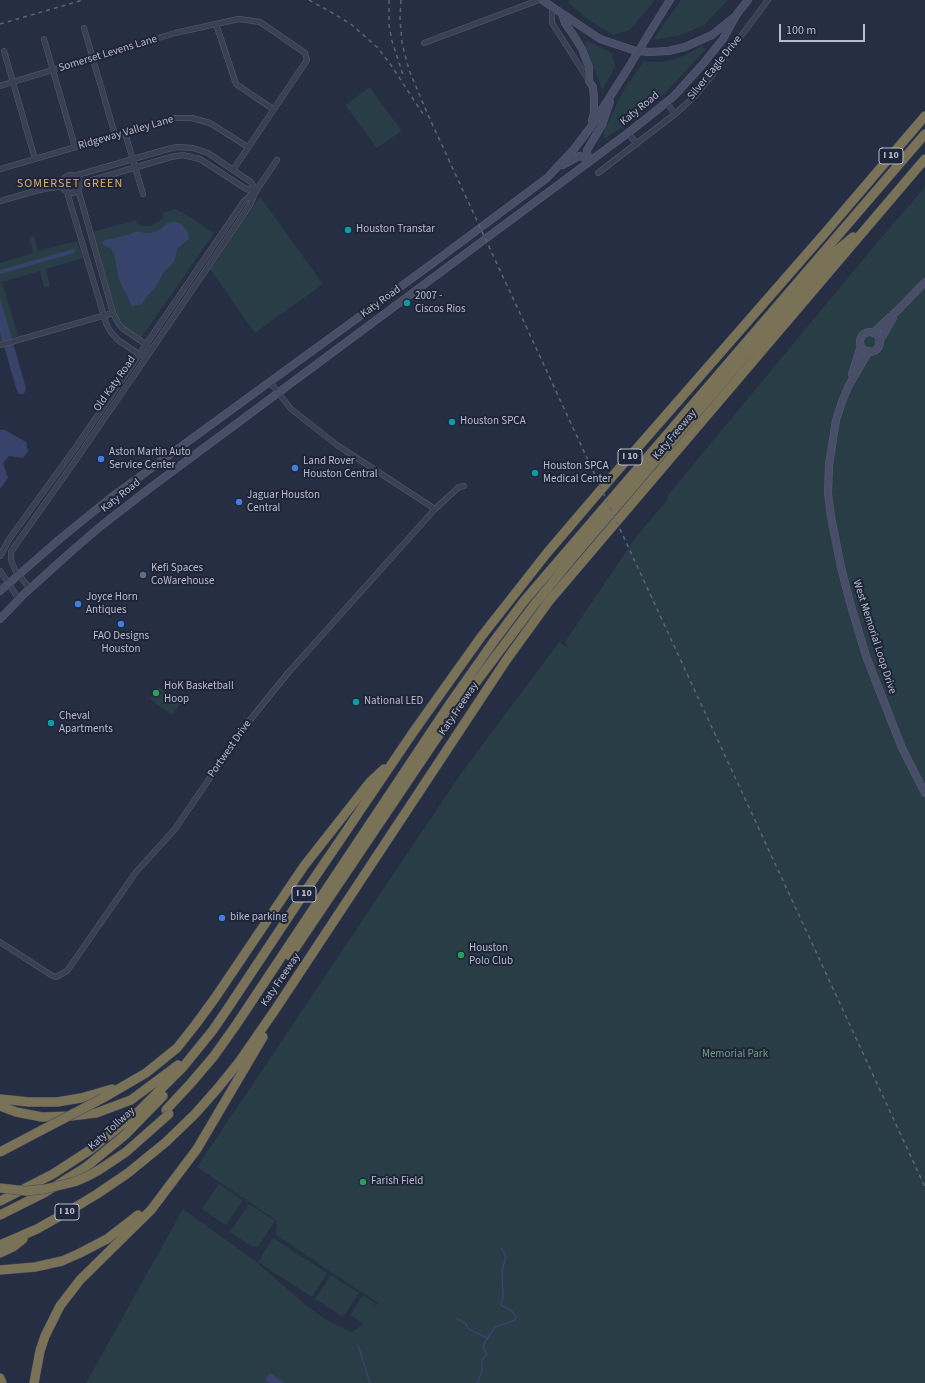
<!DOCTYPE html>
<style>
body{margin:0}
#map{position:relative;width:925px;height:1383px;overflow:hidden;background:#262e44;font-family:"Source Sans 3",sans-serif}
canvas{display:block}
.scale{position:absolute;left:779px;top:24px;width:86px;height:18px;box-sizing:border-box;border:2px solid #b8bccd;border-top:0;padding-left:5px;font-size:12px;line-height:14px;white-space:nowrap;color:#b8bccd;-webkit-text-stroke:3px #1f2539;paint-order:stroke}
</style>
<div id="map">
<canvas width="925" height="1383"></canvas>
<div class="scale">100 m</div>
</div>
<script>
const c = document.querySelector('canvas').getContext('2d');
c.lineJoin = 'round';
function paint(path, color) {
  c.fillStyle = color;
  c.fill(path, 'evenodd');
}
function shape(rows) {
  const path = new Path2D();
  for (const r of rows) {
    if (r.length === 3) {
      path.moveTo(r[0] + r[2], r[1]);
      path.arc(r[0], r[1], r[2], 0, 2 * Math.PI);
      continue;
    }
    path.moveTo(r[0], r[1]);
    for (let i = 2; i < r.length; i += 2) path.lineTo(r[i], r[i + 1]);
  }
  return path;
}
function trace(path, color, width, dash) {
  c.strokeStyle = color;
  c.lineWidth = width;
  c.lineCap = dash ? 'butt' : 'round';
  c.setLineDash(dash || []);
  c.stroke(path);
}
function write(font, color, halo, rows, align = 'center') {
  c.font = font + ' "Source Sans 3",sans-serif';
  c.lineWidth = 4;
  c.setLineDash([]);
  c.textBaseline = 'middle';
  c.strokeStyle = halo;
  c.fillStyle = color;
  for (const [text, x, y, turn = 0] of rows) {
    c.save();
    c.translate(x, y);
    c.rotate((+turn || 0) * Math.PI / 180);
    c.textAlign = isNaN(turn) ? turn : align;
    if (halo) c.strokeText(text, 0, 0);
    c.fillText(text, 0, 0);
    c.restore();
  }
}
paint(shape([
 [570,0,655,0,630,30,613,35,590,21,569,3],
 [681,0,728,0,705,24,691,31,676,36,653,40],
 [586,40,612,53,615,67,602,90,585,44],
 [701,46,706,49,671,87,636,119,604,139,604,131,623,91,644,61,658,62,673,60,690,53],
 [368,88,370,88,401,130,400,132,377,148,346,106,346,105],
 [925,187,925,1383,86,1383,183,1209,254,1260,308,1307,330,1322,351,1332,360,1327,363,1323,350,1315,363,1295,376,1304,372,1309,378,1303,276,1235,277,1221,197,1167,460,775,559,642,568,648,565,642,636,537,668,499,667,496,881,238],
 [260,197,323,284,255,333,210,269],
 [175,209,189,216,214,233,141,338,125,328,117,317,92,232,136,220,137,224,144,226,151,226,161,220,163,217,163,213],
 [34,236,38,251,77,241,83,258,46,269,50,286,44,288,40,271,2,282,18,336,0,342,0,263,33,253,29,237],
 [158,687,181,703,172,715,150,699],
 [219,1184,243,1200,226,1225,202,1209],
 [249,1204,275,1221,258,1247,251,1246,230,1232],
 [273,1238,327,1273,312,1297,258,1262],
 [331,1275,359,1293,343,1317,315,1299]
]), '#283d45');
paint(shape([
 [167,223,176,222,181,224,188,232,189,239,178,248,174,262,163,273,156,287,148,295,142,304,132,306,119,280,114,253,110,248,103,245,102,241,131,234,136,231,146,233,155,232,161,229],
 [74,249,75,253,0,274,0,270],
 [0,298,26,388,25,392,23,394,19,394,17,391,0,332],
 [0,430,5,430,26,442,28,451,23,458,9,456,3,463,8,478,0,489],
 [270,1373,285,1383,270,1383,265,1380]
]), '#37436a');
trace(shape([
 [456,1318,465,1323,469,1329,487,1338],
 [358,1345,370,1383],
 [477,1383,482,1371,482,1360,487,1354,483,1347,484,1344,495,1327,513,1321,516,1318,513,1312,501,1305,503,1297,502,1271,506,1256,501,1248]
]), '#37436a', 1.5);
const street = shape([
 [552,7,552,23,588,79],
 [84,28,115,135],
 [44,39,75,147],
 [424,43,539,0],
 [4,51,35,159],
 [0,86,175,33,216,24],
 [666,102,675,114],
 [125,133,143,194],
 [628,133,637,144],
 [0,169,175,118,192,118,210,123,248,147],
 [233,170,307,60,305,53,260,22,239,19,216,24,236,84,273,109],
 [598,173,675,114,695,96,712,75,768,0],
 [71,184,9],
 [74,176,168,149,177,147,193,148,208,153,233,170,251,182,256,191],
 [79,184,171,157,183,155,200,159,246,189,256,191],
 [78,189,113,313,118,323,122,328,147,345,148,348],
 [67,192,106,323,110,331,118,340,140,355,143,355],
 [0,201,39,190,62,186],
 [0,345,113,313],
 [270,382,291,409,337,445,435,509],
 [0,556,10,538,76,447,244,201,253,193],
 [0,571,19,599],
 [30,589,15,570,11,560,11,552,15,546,82,451,152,349,250,205,256,191,277,160],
 [0,942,51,975,56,977,67,971,136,872,175,829,246,725,288,673,435,509,459,487,464,486]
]);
const secondary = shape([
 [542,0,600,39,636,51,650,52,668,51,685,47,712,35,733,18],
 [562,14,565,23,574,36,582,49,589,67,589,81,593,87,594,99,594,113,592,120],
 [650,32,670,0],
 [588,162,587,150,602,125,610,102],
 [563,165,579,156,583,157,588,161],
 [870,342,10],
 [873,333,899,309,925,282],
 [879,342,893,318],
 [869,351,848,387,843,399,836,420,829,465,828,493,831,517,841,567,849,599,866,656,902,748,925,793],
 [852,374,861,346],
 [0,591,61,538,109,499,433,263,547,178,575,148,590,128,627,70],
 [0,619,24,594,73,550,101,526,150,488,628,133,657,110,674,96,703,64,723,39,737,14,748,0]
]);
const highway = shape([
 [290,956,459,705,534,605,574,556,807,284,833,254,853,237],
 [103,1098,146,1073,177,1048,196,1024,215,998,304,866,370,782,384,769],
 [0,1099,29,1102,57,1102,81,1098,112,1089],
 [0,1106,16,1112,42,1117,71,1116,96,1113,131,1100,178,1065],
 [166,1110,191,1083,214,1056,236,1025,449,705,494,641,524,601,925,134],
 [0,1201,53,1174,90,1150,138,1112,183,1067,213,1030,228,1008,311,883,414,731,481,637,547,553,611,478,825,233,925,116],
 [0,1215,44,1193,86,1167,125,1135,163,1096],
 [0,1245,37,1229,69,1211,97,1194,128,1173,166,1142,195,1114,218,1088,239,1062,277,1007,507,659,549,601,925,159],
 [0,1253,13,1247,23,1239],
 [0,1270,35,1267,62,1261,78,1254,107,1239,138,1215],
 [0,1378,2,1383],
 [34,1383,40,1351,45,1336,60,1306,80,1280,151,1210,197,1149,263,1037]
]);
trace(street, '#565b6e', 6);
trace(secondary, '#565b6e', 8);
trace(highway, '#454b5e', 10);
trace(street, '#3a4054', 5);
trace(secondary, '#484e67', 7);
trace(highway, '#7a7257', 9);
trace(shape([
 [309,0,336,15,352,25,377,47,391,65,423,114],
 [389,0,389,25,392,41,404,78],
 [401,0,400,18,402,43,409,70,428,115,925,1187],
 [0,24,83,0]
]), '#5c647b', 1.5, [4, 4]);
const secondaryBridge = shape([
 [627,70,650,32]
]);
const highwayBridge = shape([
 [0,1152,103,1098],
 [0,1188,26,1191,45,1189,74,1182,86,1177,99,1170,126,1152,169,1114]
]);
trace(secondaryBridge, '#565b6e', 8, []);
trace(highwayBridge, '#454b5e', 10, []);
trace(secondaryBridge, '#484e67', 7);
trace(highwayBridge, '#7a7257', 9);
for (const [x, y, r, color] of [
 [348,230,4,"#0f9aa8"],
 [407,303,4,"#0f9aa8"],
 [452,422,4,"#0f9aa8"],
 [101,459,4,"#3f7fe0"],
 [295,468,4,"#3f7fe0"],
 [535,473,4,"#0f9aa8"],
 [239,502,4,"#3f7fe0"],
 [143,575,4,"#5c6f8a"],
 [78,604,4,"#3f7fe0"],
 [121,624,4,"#3f7fe0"],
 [156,693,4,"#2e9e5b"],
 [356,702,4,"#0f9aa8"],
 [51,723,4,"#0f9aa8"],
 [222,918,4,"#3f7fe0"],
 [461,955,4,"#2e9e5b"],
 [363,1182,4,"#2e9e5b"]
]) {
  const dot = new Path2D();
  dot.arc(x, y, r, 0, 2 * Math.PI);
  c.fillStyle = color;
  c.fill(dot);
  trace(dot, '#1f2539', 1.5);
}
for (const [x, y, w] of [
 [891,156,24],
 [630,457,24],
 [304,894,24],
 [67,1212,24]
]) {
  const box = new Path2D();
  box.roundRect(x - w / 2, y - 8, w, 16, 3);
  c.fillStyle = '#1f2539';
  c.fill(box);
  trace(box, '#b8bccd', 1);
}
write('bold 10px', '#b8bccd', null, [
 ["I 10",891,156],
 ["I 10",630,457],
 ["I 10",304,894],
 ["I 10",67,1212]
]);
write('11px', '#b8bccd', '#1f2539', [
 ["Somerset Levens Lane",108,54,-17],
 ["Silver Eagle Drive",715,68,-51],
 ["Katy Road",640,109,-39],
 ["Ridgeway Valley Lane",126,133,-16],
 ["Katy Road",381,302,-36],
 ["Old Katy Road",115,384,-55],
 ["Katy Freeway",675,435,-50],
 ["Katy Road",121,496,-38],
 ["West Memorial Loop Drive",874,637,72],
 ["Katy Freeway",459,709,-56],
 ["Portwest Drive",230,749,-55],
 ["Katy Freeway",281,980,-56],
 ["Katy Tollway",112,1129,-42]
]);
write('11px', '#b8bccd', '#1f2539', [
 ["Houston Transtar",356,230],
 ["2007 -",415,297],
 ["Ciscos Rios",415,310],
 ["Houston SPCA",460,422],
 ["Aston Martin Auto",109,453],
 ["Service Center",109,466],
 ["Land Rover",303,462],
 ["Houston Central",303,475],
 ["Houston SPCA",543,467],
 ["Medical Center",543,480],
 ["Jaguar Houston",247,496],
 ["Central",247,509],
 ["Kefi Spaces",151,569],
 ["CoWarehouse",151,582],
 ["Joyce Horn",86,598],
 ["Antiques",86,611],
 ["FAO Designs",121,637,"center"],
 ["Houston",121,650,"center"],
 ["HoK Basketball",164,687],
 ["Hoop",164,700],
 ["National LED",364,702],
 ["Cheval",59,717],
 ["Apartments",59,730],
 ["bike parking",230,918],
 ["Houston",469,949],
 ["Polo Club",469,962],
 ["Farish Field",371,1182]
], 'left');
write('11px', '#6e9f82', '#1f2539', [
 ["Memorial Park",735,1055]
]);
c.letterSpacing = '1px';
write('12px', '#dcad64', '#1f2539', [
 ["SOMERSET GREEN",70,184]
]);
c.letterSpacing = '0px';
</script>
